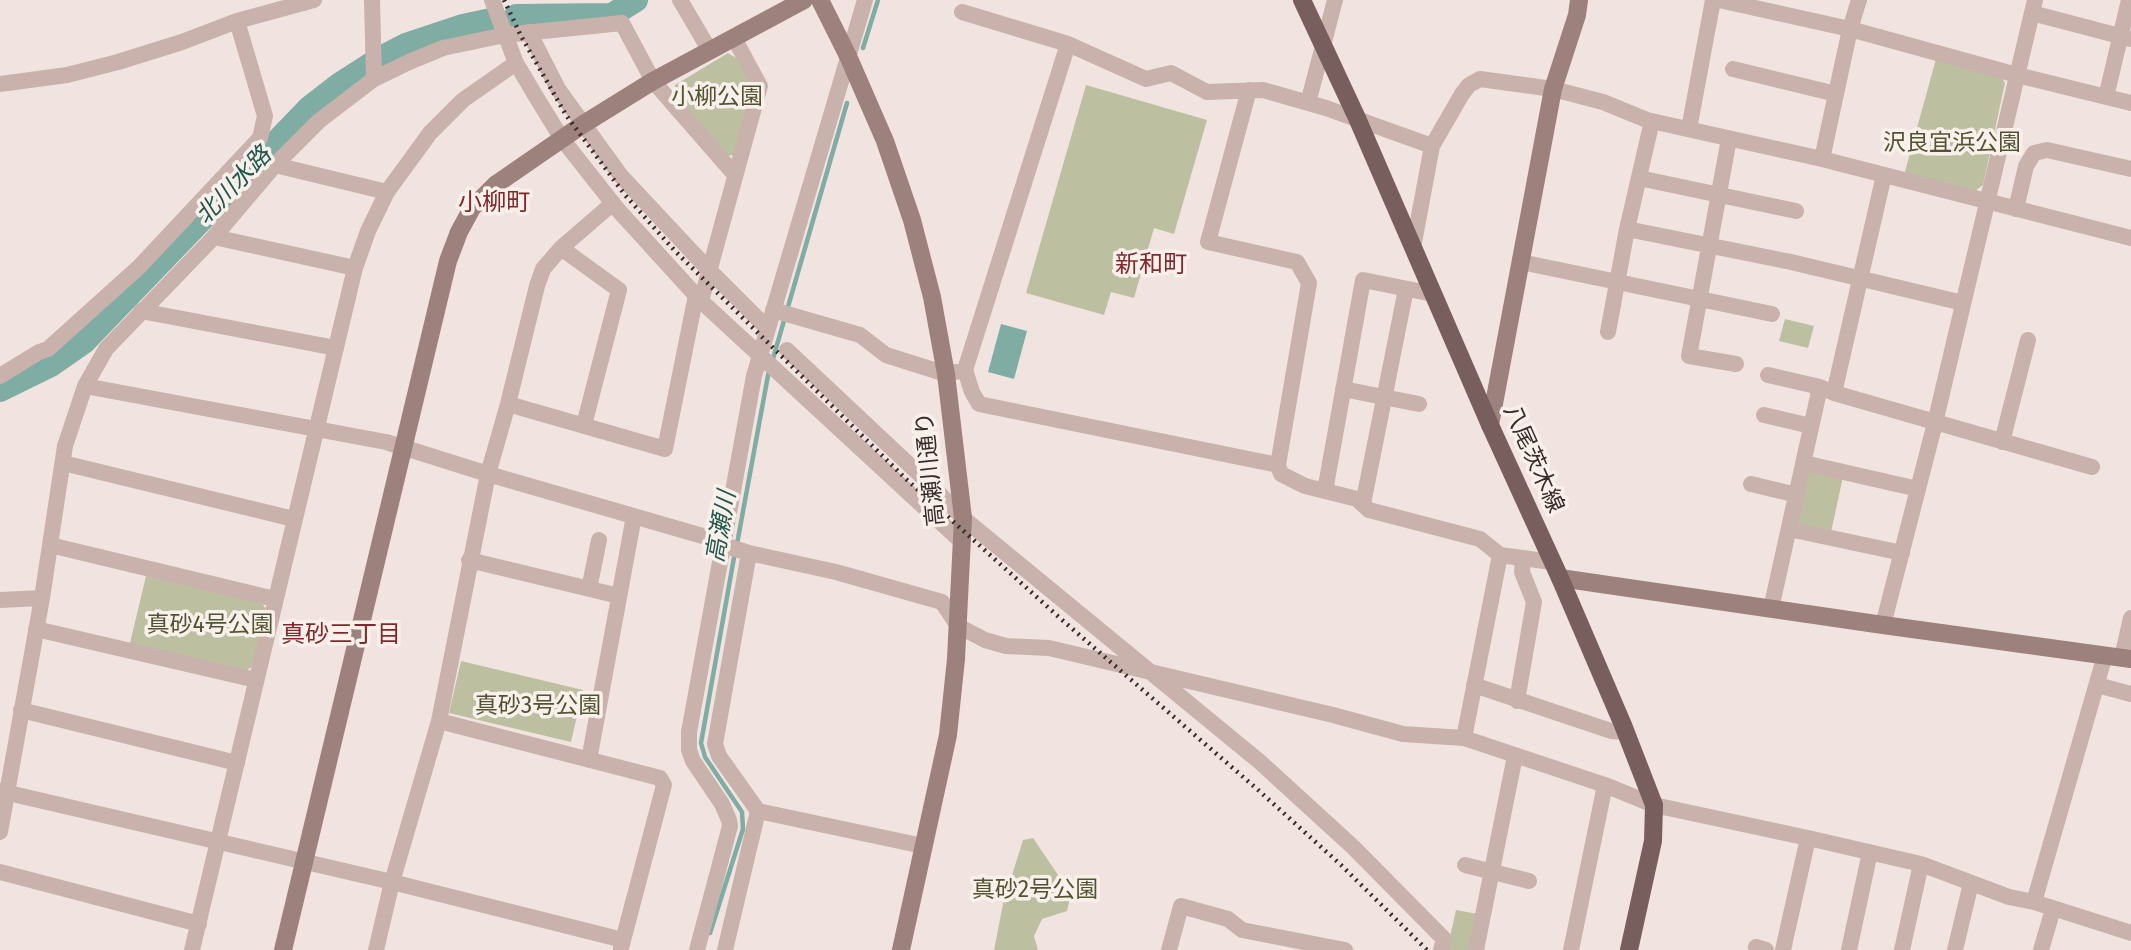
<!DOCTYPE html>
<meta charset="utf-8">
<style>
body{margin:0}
canvas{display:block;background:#f1e4e0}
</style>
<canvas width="2131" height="950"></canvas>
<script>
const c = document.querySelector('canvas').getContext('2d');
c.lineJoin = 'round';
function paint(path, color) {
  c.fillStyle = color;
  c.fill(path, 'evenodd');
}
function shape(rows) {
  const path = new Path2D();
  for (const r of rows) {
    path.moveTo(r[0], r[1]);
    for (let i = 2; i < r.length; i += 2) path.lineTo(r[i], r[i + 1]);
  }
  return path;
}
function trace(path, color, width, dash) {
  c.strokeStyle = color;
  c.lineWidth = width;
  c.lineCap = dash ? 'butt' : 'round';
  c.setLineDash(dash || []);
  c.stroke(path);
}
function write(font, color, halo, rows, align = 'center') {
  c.font = font + ' "Fira Sans","Noto Sans JP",sans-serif';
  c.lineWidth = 7;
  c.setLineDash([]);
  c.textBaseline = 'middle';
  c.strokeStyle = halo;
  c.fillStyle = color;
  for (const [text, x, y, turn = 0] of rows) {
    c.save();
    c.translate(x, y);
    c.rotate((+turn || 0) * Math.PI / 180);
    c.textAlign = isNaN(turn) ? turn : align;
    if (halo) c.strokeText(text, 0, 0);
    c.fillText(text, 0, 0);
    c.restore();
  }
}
paint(shape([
 [728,53,736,58,750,83,752,90,736,154,725,157,674,96,675,85],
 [1936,59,2001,77,2005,83,1983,185,1975,191,1904,175],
 [1086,85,1207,120,1174,234,1154,228,1134,298,1111,292,1104,315,1026,293],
 [1785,319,1814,326,1808,348,1779,341],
 [1809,469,1843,477,1831,532,1798,525,1796,520],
 [146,576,262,603,267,611,253,666,246,671,130,643],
 [461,661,583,690,571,742,449,713],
 [1033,838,1071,894,1067,911,1042,919,1034,936,1038,950,994,950,1003,904,1023,840],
 [1456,910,1478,914,1470,950,1447,950]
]), '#bdc0a0');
paint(shape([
 [1001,324,1027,331,1014,379,988,372]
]), '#80ada3');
trace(shape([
 [863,48,878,0],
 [772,362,847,103],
 [737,544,769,370],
 [710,933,743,829,742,812,705,757,701,743,735,552]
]), '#80ada3', 4.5);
trace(shape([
 [516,16,612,15,636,0],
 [0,390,51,365,84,342,309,108,340,84,379,59,406,45,463,26,491,20]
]), '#80ada3', 24);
trace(shape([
 [372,0,374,79],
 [492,0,516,63,538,100,562,139,619,211,701,301,962,542],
 [680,0,710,51],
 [1719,0,1850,29,2017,75,2131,103],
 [962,12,1068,44],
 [2032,13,2131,39],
 [529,32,558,89,621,176,709,270,768,329],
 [1733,69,1836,94],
 [0,84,67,75,118,62,182,42,237,21,314,0],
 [1249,90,1208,242,1297,262,1309,283,1278,465,1281,474,1305,486,1357,499,1369,510,1480,539,1500,555,1552,562],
 [2106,97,2129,0],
 [1308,103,1335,0],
 [1689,129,1713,0],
 [1729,139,1689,356,1736,364],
 [1822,159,1850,29,1859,0],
 [275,165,387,192],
 [1639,178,1796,211],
 [2016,209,2026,166,2034,153,2047,150,2131,169],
 [1627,229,1791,262,1963,303],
 [214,237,355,268],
 [561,248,619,290,584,425],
 [1413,248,1432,146],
 [1521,262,1772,314],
 [701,301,760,86,734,38],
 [773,310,860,335,886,355,946,374,956,372],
 [141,311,336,348],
 [1608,332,1627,229,1652,121],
 [787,350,933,487,963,518,1260,762,1353,847,1444,939,1441,950],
 [1768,375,1820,387,1834,393,2092,467],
 [0,376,39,352,48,349,139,267,260,138,265,116,237,21],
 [85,386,386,442,488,474,713,539,723,545,749,553,836,572,942,602,958,626,985,640,1006,646,1049,648,1333,715,1403,734,1464,738,1605,785,1654,805,1808,838,1921,864,2009,897,2034,902,2105,655],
 [1343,389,1419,404],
 [1834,393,1884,175],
 [508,404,665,449,696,295],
 [1764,415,1811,426],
 [2002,442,2028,340],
 [63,463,294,519],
 [1804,463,1918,489],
 [1278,465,979,404,972,392,965,370,1068,44,1146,79,1171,73,1207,92,1263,90,1326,108,1432,146,1462,94,1469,85,1480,79,1553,89,1603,102,1647,120,1822,159,2131,238],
 [1751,484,1797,495],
 [1325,491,1363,280,1433,294],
 [1363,504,1406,289],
 [1789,529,1902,553],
 [50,545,275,599],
 [469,560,619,596],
 [589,589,599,540],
 [0,600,42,598],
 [1771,609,1820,387],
 [1883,625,1935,423,2035,0],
 [36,629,256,680],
 [2122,657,2131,618],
 [1474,685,1611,731,1626,732],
 [2097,685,2131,694],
 [1517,701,1534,602,1522,572,1523,558],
 [21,710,237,763],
 [439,721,660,778,664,785,621,948],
 [1464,738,1500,555],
 [589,760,634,516],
 [0,791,392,882,623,940],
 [758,811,923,846],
 [0,832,42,598,65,446,85,386,106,349,214,237,275,165,319,121,374,79,409,62,443,48,505,35,622,23,653,81,735,175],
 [1465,865,1529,881],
 [0,872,199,924],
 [2034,902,2131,933],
 [1756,947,1766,950],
 [192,950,355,268,368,231,387,192,430,133,463,100,516,63],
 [376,950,392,882,439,721,488,474,508,404,537,286,543,269,561,248,613,203],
 [697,950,730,826,729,820,722,804,693,761,689,750,689,732,754,376,865,0],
 [725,950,758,811,719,756,715,744,749,553],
 [1169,950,1181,906,1228,919,1242,930,1345,950],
 [1476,950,1515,756],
 [1571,950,1605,785],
 [1783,950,1808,838],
 [1849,950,1870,852],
 [1902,950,1921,864],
 [1955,950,1971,883],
 [2041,950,2053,909]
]), '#c9b2ac', 16);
trace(shape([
 [820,0,848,56,885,141,912,220,932,297,946,374,963,518,956,659,948,735,901,950],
 [1490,425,1553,89,1577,15,1579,0],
 [1560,578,1883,625,2131,659],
 [283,950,448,261,459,232,472,208,495,185,582,125,653,81,804,0]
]), '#9d817d', 18);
trace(shape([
 [1302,0,1357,118,1490,425,1560,578,1623,725,1654,805,1653,841,1629,950]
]), '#785f5d', 18);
trace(shape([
 [504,0,521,36,566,115,625,195,675,251,906,479,1061,619,1257,789,1341,865,1427,950]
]), '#382b2a', 4.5, [2, 5]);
write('23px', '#505430', '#f9f0ec', [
 ["小柳公園",717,98],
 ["沢良宜浜公園",1952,144],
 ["真砂4号公園",210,626],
 ["真砂3号公園",538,707],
 ["真砂2号公園",1035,891]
]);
write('23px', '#382b2a', '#f9f0ec', [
 ["八尾茨木線",1533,459,66],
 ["高瀬川通り",931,469,-96]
]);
write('italic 24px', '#22574d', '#f9f0ec', [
 ["北川水路",234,186,-46],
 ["高瀬川",722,527,-80]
]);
write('24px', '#81292a', '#f9f0ec', [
 ["小柳町",494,203],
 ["新和町",1151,265],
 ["真砂三丁目",341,635]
]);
</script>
